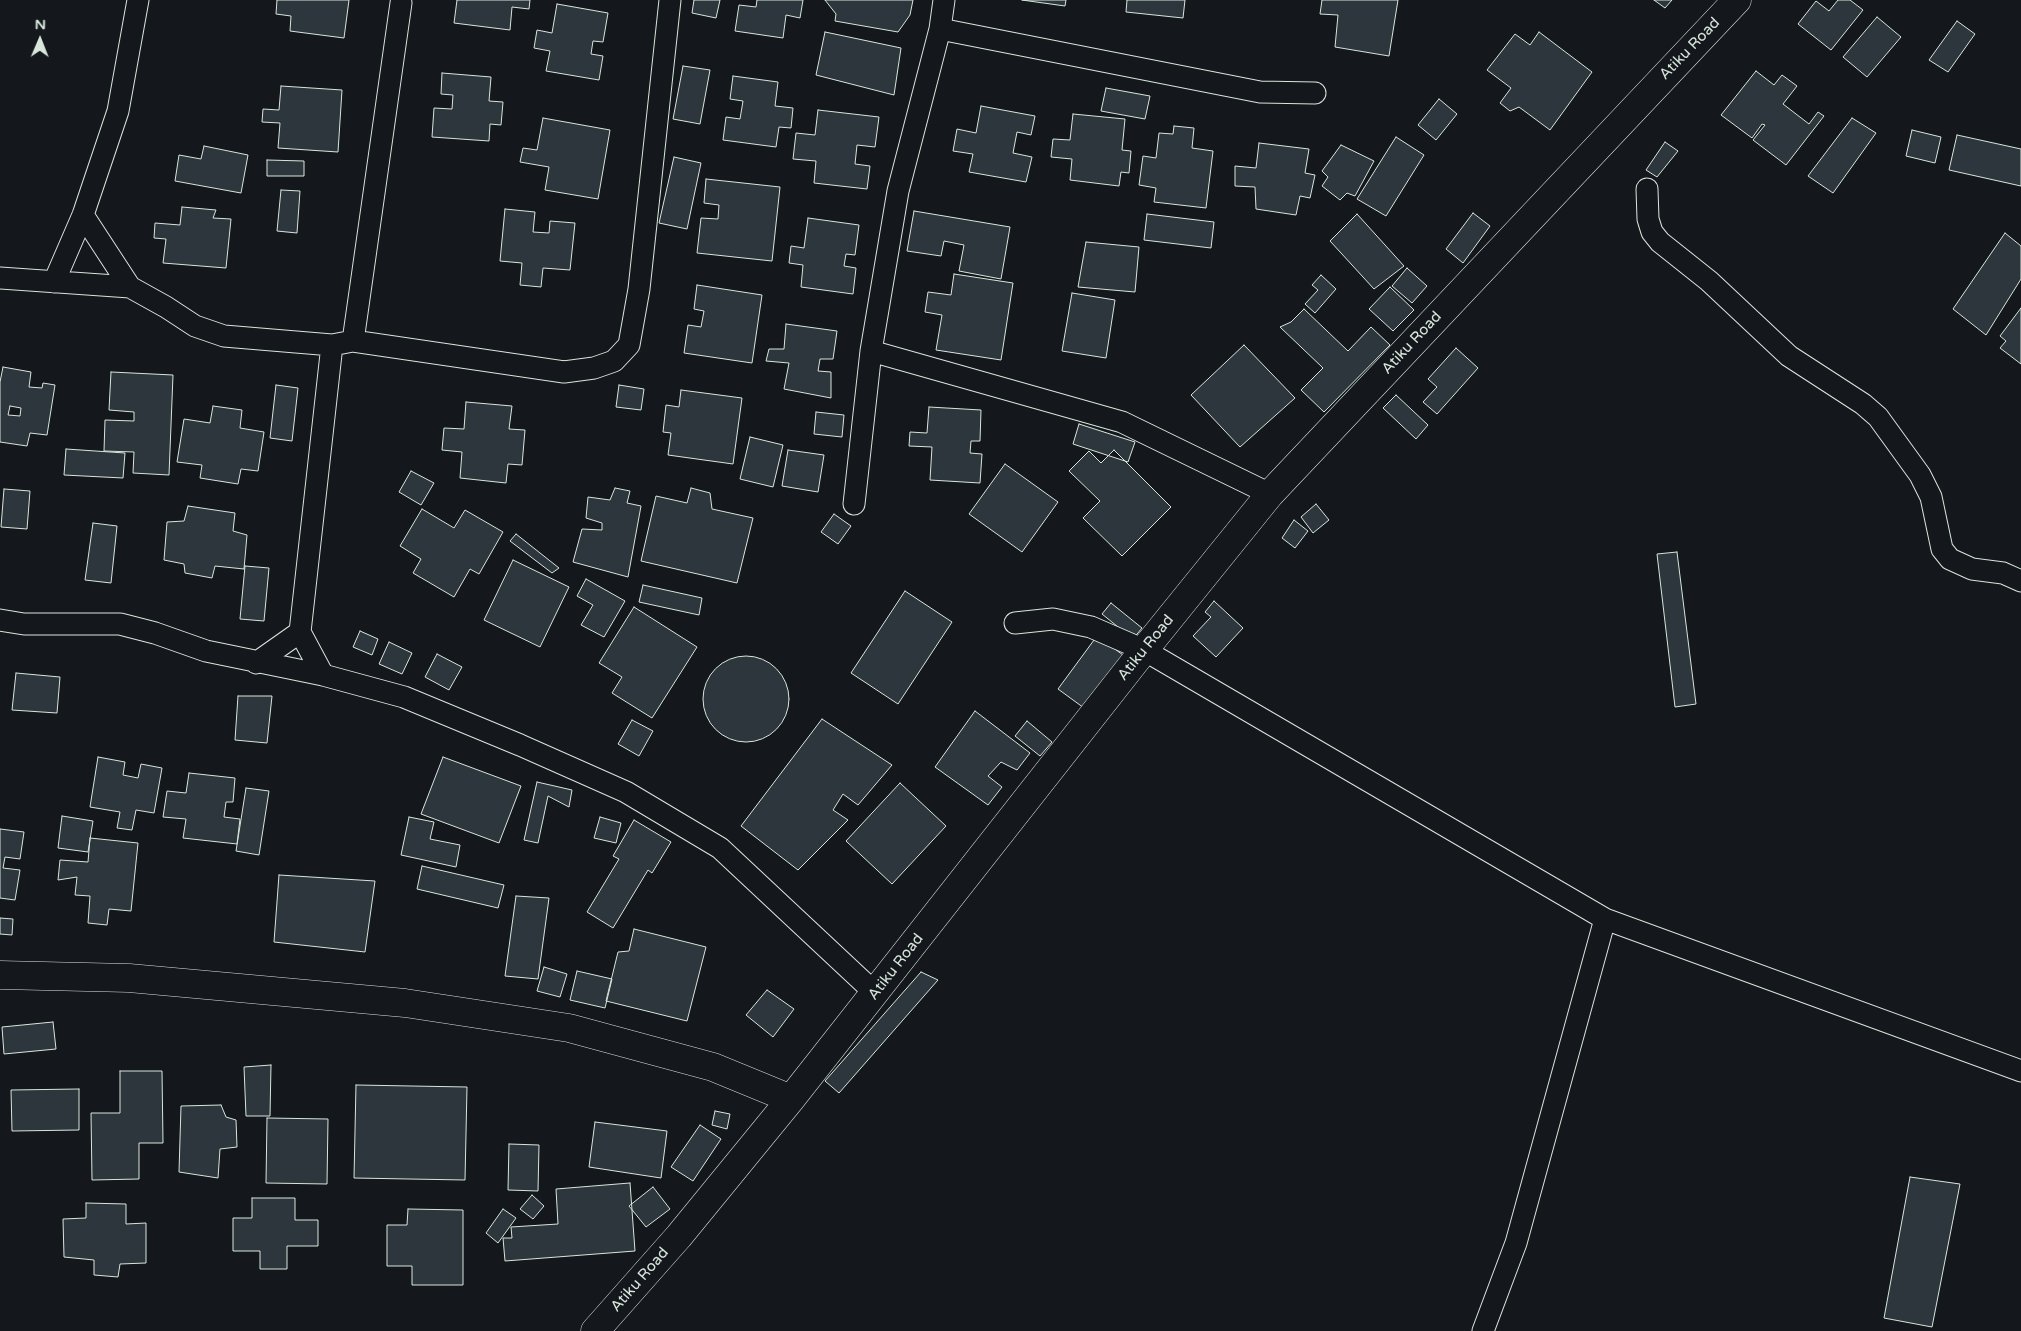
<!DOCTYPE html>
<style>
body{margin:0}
#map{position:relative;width:2021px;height:1331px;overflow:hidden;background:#14181c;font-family:"Varela Round",sans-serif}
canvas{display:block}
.north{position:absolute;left:15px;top:15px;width:50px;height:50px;-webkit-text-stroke:4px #14181c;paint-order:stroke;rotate:1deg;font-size:14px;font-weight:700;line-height:20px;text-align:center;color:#d8e6dc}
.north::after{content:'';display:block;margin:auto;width:18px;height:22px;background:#d8e6dc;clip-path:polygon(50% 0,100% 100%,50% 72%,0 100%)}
</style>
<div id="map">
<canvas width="2021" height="1331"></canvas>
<div class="north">N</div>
</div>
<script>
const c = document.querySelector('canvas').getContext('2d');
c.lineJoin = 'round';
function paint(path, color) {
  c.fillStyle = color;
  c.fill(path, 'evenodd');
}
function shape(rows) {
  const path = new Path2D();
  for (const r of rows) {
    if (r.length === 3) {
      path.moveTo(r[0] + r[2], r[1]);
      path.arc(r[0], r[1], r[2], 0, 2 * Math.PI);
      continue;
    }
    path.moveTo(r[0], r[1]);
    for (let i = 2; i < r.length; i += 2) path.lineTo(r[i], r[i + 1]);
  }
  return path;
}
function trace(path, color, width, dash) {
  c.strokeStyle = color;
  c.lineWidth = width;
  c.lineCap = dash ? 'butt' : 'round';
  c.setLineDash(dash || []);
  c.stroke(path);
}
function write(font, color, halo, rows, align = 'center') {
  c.font = font + ' "Varela Round",sans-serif';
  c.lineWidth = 4;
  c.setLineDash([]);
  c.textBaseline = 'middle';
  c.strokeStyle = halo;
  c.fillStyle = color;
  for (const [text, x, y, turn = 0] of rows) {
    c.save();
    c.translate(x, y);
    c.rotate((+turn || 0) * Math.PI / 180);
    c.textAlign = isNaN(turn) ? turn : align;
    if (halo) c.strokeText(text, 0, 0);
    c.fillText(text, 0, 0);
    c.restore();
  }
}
const building = shape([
 [277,0,349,0,344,38,290,31,291,16,276,14,277,0],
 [457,0,530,0,529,9,512,7,510,30,454,23,457,0],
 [694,0,720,0,716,18,692,13,694,0],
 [757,0,803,0,800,18,786,15,783,38,735,31,739,5,756,7,757,0],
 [825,0,913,0,910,15,898,32,835,21,836,14,825,0],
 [1022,0,1066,0,1065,6,1022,0],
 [1127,0,1185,0,1183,18,1126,12,1127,0],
 [1322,0,1398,0,1389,56,1335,47,1338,15,1320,14,1322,0],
 [1654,0,1672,0,1665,8,1654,0],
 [1838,0,1850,0,1863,10,1831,50,1798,24,1816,1,1829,11,1838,0],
 [557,4,608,13,603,42,593,41,591,54,603,56,599,80,546,71,550,51,534,48,537,30,552,33,557,4],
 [1877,17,1901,37,1867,77,1843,57,1877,17],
 [1957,21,1975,34,1948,72,1929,60,1957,21],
 [825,32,901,48,894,95,816,75,825,32],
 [1539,32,1592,72,1550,130,1519,107,1510,111,1500,103,1511,88,1487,70,1515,34,1530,45,1539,32],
 [683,66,710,70,700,124,673,119,683,66],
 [1756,71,1774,85,1782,75,1797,86,1783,104,1809,124,1818,112,1824,116,1786,165,1753,140,1765,125,1762,124,1752,138,1721,115,1756,71],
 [442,73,491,77,489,101,503,102,501,125,490,124,489,141,432,137,434,108,452,109,453,95,441,94,442,73],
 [733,76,778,82,775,106,793,108,791,128,779,127,776,147,723,140,726,117,740,119,743,101,730,99,733,76],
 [281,86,342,90,338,152,278,148,280,123,262,122,263,109,279,110,281,86],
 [1106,88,1150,96,1145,119,1101,111,1106,88],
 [1439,99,1457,114,1436,140,1418,125,1439,99],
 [981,106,1035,116,1031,135,1017,132,1013,153,1032,157,1026,182,969,172,973,154,953,151,957,129,976,133,981,106],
 [818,110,879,117,875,147,857,145,855,164,870,166,867,189,814,183,816,161,793,159,796,133,815,135,818,110],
 [1073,114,1125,119,1122,150,1131,151,1129,173,1121,172,1119,186,1070,180,1072,159,1051,157,1053,139,1070,140,1073,114],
 [543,118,610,130,598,199,545,190,549,167,520,162,523,148,537,150,543,118],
 [1852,118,1876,133,1833,193,1808,176,1852,118],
 [1174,126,1194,128,1192,148,1213,151,1206,208,1154,202,1156,188,1139,185,1143,156,1156,158,1159,133,1173,134,1174,126],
 [1912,130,1941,137,1935,163,1906,156,1912,130],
 [1957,135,2021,149,2021,186,1949,170,1957,135],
 [1396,137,1424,155,1386,216,1357,199,1396,137],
 [1665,142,1678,151,1657,177,1646,170,1665,142],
 [1259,143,1309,149,1305,173,1315,175,1310,198,1300,196,1296,215,1256,209,1255,187,1235,186,1235,166,1256,168,1259,143],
 [1341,145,1374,161,1355,196,1347,193,1340,200,1322,186,1328,177,1322,171,1341,145],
 [204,146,248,155,241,193,175,181,179,155,201,159,204,146],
 [674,157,701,163,687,229,659,223,674,157],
 [267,160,304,161,304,176,267,176,267,160],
 [706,179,780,187,772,261,697,253,701,218,718,219,719,205,704,203,706,179],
 [281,190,300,191,297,233,277,231,281,190],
 [182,207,216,210,213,218,231,219,226,268,163,263,166,239,154,238,155,223,180,225,182,207],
 [505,209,535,212,533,232,549,233,550,221,575,223,570,270,543,268,541,287,520,285,522,263,500,261,505,209],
 [914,211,1010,227,1001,279,959,271,964,245,944,241,941,256,907,251,914,211],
 [1473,213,1490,226,1463,263,1446,249,1473,213],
 [1147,214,1214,222,1211,248,1144,240,1147,214],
 [1357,214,1404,266,1374,289,1330,241,1357,214],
 [808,218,859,225,855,255,846,254,844,266,856,268,853,294,801,287,803,265,789,263,791,246,804,248,808,218],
 [2005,233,2021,246,2021,279,1986,335,1953,309,2005,233],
 [1086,242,1139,247,1135,292,1078,287,1086,242],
 [1407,268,1427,286,1412,303,1392,286,1407,268],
 [954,274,1013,283,1001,360,936,350,942,315,925,312,928,292,951,295,954,274],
 [1321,275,1336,289,1315,313,1305,304,1318,290,1312,285,1321,275],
 [697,285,762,295,752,363,684,353,688,325,701,327,704,311,694,309,697,285],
 [1390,287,1414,310,1393,331,1369,309,1390,287],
 [1072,293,1115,300,1106,358,1062,351,1072,293],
 [2021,308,2021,364,2000,348,2006,341,2000,336,2021,308],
 [1304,309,1348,351,1371,327,1390,345,1324,412,1301,390,1323,368,1280,327,1291,322,1304,309],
 [786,324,837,331,833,359,820,359,818,371,831,372,831,398,784,389,789,363,766,361,769,349,784,349,786,324],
 [1244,345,1295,398,1240,447,1191,395,1244,345],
 [1456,348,1478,368,1437,414,1423,402,1437,387,1428,379,1456,348],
 [3,367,31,372,29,387,42,388,43,383,55,385,47,435,30,433,27,446,0,442,0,382,3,367],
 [10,406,21,408,20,416,8,415,10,406],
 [111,372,173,375,169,475,133,473,134,452,104,451,105,420,134,421,134,412,109,410,111,372],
 [276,385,298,388,292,441,270,438,276,385],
 [619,385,644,389,641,410,616,407,619,385],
 [681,390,742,398,733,464,668,455,671,433,663,432,666,405,679,407,681,390],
 [1396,395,1428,425,1416,439,1383,408,1396,395],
 [466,402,512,406,509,429,525,430,522,465,508,464,506,483,460,478,462,452,442,450,444,428,464,429,466,402],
 [213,406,242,410,240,428,264,432,258,471,241,469,238,484,200,478,202,465,177,462,184,419,210,423,213,406],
 [929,407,981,410,980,441,971,441,970,453,982,454,980,483,930,480,932,447,909,446,910,432,927,433,929,407],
 [816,412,844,415,842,437,814,434,816,412],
 [1079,424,1135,442,1128,462,1073,444,1079,424],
 [750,437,783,445,773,487,740,479,750,437],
 [66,449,125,453,123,478,64,475,66,449],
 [788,450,824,455,818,492,782,486,788,450],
 [1114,450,1171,507,1122,556,1083,518,1100,501,1069,471,1089,451,1101,463,1114,450],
 [1005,464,1058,502,1022,552,969,514,1005,464],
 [411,471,434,483,421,505,399,492,411,471],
 [615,488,630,491,627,503,641,506,628,577,573,562,582,529,602,530,602,523,586,518,588,497,610,500,615,488],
 [691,488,710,493,712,509,753,518,737,583,641,561,656,496,687,503,691,488],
 [4,489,30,491,27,529,1,527,4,489],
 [1316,504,1329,520,1313,533,1301,517,1316,504],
 [188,506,235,513,233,531,247,535,244,569,215,566,212,578,185,573,184,564,164,560,167,522,184,521,188,506],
 [422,509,454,528,465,510,503,532,479,574,470,569,454,597,413,573,421,559,400,546,422,509],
 [834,514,851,526,838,544,821,532,834,514],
 [1294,520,1308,531,1295,548,1282,538,1294,520],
 [93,523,117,526,111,583,85,580,93,523],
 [516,534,559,568,552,573,510,541,516,534],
 [1677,552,1696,704,1675,707,1657,554,1677,552],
 [513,560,569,587,540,647,484,620,513,560],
 [245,566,269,568,264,621,240,619,245,566],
 [586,579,625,601,604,637,581,625,593,605,577,596,586,579],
 [643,585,702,598,699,615,639,602,643,585],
 [905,591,952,622,898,704,851,673,905,591],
 [1214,601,1243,628,1216,657,1193,636,1211,617,1205,612,1214,601],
 [1111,603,1142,628,1133,639,1102,614,1111,603],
 [634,607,697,647,652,718,612,693,622,677,599,663,634,607],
 [360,631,378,639,372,655,353,647,360,631],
 [1097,636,1123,655,1084,708,1058,689,1097,636],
 [389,642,412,653,402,674,379,664,389,642],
 [437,654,462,667,449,690,425,677,437,654],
 [746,699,43],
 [16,673,60,677,57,713,12,710,16,673],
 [238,696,272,696,267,743,235,740,238,696],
 [975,711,1030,753,1017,770,1001,762,988,776,1002,787,988,805,935,767,975,711],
 [822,719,892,765,858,805,843,794,833,810,848,820,798,870,741,826,822,719],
 [632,720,653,731,639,756,618,744,632,720],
 [1027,721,1052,742,1040,756,1015,736,1027,721],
 [98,757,125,762,123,775,138,778,141,764,162,768,154,813,136,810,132,830,117,828,120,812,90,807,98,757],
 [443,757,521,786,499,843,421,814,443,757],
 [189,773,235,778,233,802,226,802,224,817,240,819,237,844,183,838,186,819,163,817,167,791,186,793,189,773],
 [537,782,572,790,569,807,548,796,538,843,524,840,537,782],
 [900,783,946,826,892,884,846,841,900,783],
 [246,788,269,791,259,855,236,851,246,788],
 [62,816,93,821,88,852,58,848,62,816],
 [409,817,434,822,430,839,460,845,456,867,401,855,409,817],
 [600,817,621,823,616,843,594,838,600,817],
 [634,820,671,842,652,873,648,870,613,928,587,912,619,859,613,856,634,820],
 [0,829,24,832,20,859,5,857,3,868,20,870,15,900,0,898,0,829],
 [90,838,138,843,131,911,109,909,107,925,88,923,90,896,75,895,77,877,58,880,60,860,88,862,90,838],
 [422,866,504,885,498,908,417,889,422,866],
 [279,875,375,881,365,952,274,942,279,875],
 [516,896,549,898,538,979,505,976,516,896],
 [0,918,13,919,12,935,0,934,0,918],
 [634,929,706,947,687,1021,606,1001,618,952,629,951,634,929],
 [544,967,567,974,560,997,537,991,544,967],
 [577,971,612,979,605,1008,570,1000,577,971],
 [921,972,938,980,839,1093,825,1081,921,972],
 [767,990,794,1009,773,1037,746,1015,767,990],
 [53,1022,56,1049,4,1054,2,1027,53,1022],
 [271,1065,270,1116,246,1116,244,1067,271,1065],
 [120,1071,162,1071,163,1143,139,1143,139,1179,92,1180,91,1113,120,1113,120,1071],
 [356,1085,467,1087,465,1180,354,1178,356,1085],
 [79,1089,79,1130,12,1131,11,1090,79,1089],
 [221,1105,226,1117,236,1120,237,1147,220,1149,218,1178,179,1172,181,1106,221,1105],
 [715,1111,730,1114,727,1129,712,1125,715,1111],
 [267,1118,328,1119,327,1184,266,1183,267,1118],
 [595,1122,667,1131,661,1178,589,1167,595,1122],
 [700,1125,721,1139,693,1181,671,1167,700,1125],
 [509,1144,539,1145,538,1191,508,1190,509,1144],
 [1910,1177,1960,1184,1932,1327,1884,1318,1910,1177],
 [630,1183,635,1251,505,1261,503,1238,512,1238,511,1227,558,1224,556,1189,630,1183],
 [653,1187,670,1209,646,1227,629,1206,653,1187],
 [532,1195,544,1206,533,1219,520,1209,532,1195],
 [252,1198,295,1198,295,1220,318,1220,318,1246,287,1246,287,1269,260,1269,260,1251,233,1251,233,1218,252,1218,252,1198],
 [86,1203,126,1204,126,1224,146,1223,146,1263,120,1264,118,1277,94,1275,94,1260,64,1257,63,1219,86,1218,86,1203],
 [408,1209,463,1210,463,1285,412,1285,412,1266,387,1266,387,1225,407,1225,408,1209],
 [503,1209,516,1218,498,1243,486,1233,503,1209]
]);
paint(building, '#2c363c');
trace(building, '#d8e6dc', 1);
const street = shape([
 [940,29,1260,92,1315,93],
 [1647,189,1648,219,1652,232,1660,242,1709,281,1789,356,1863,404,1878,417,1920,475,1931,497,1942,549,1950,559,1972,569,2003,573,2021,581],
 [83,215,130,287,166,307,195,326,224,336,332,345,353,341,564,372,594,368,614,361,629,345,639,289,670,0],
 [0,278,130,287],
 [54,282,83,215,118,111,138,0],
 [353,341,401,3],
 [871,351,1122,422,1270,494],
 [854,504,871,351,898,191,940,29,944,0],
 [0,620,24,624,120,624,155,633,206,651,323,675,404,697,520,745,626,792,720,848,875,993],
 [1015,623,1053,619,1091,627,1144,650,1605,919,2021,1071],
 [256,663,300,632],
 [323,675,300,632,332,345],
 [1483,1331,1516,1243,1605,919]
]);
const secondary = shape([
 [0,975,129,978,405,1003,569,1028,713,1067,791,1099],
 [595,1331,679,1236,791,1099,1144,650,1270,494,1737,0]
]);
trace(street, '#d8e6dc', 23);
trace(secondary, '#d8e6dc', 29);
trace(street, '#14181c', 21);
trace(secondary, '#14181c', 28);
write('15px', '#d8e6dc', '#14181c', [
 ["Atiku Road",1690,49,-46],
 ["Atiku Road",1412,343,-47],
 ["Atiku Road",1146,648,-51],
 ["Atiku Road",896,967,-52],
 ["Atiku Road",640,1280,-49]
]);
</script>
